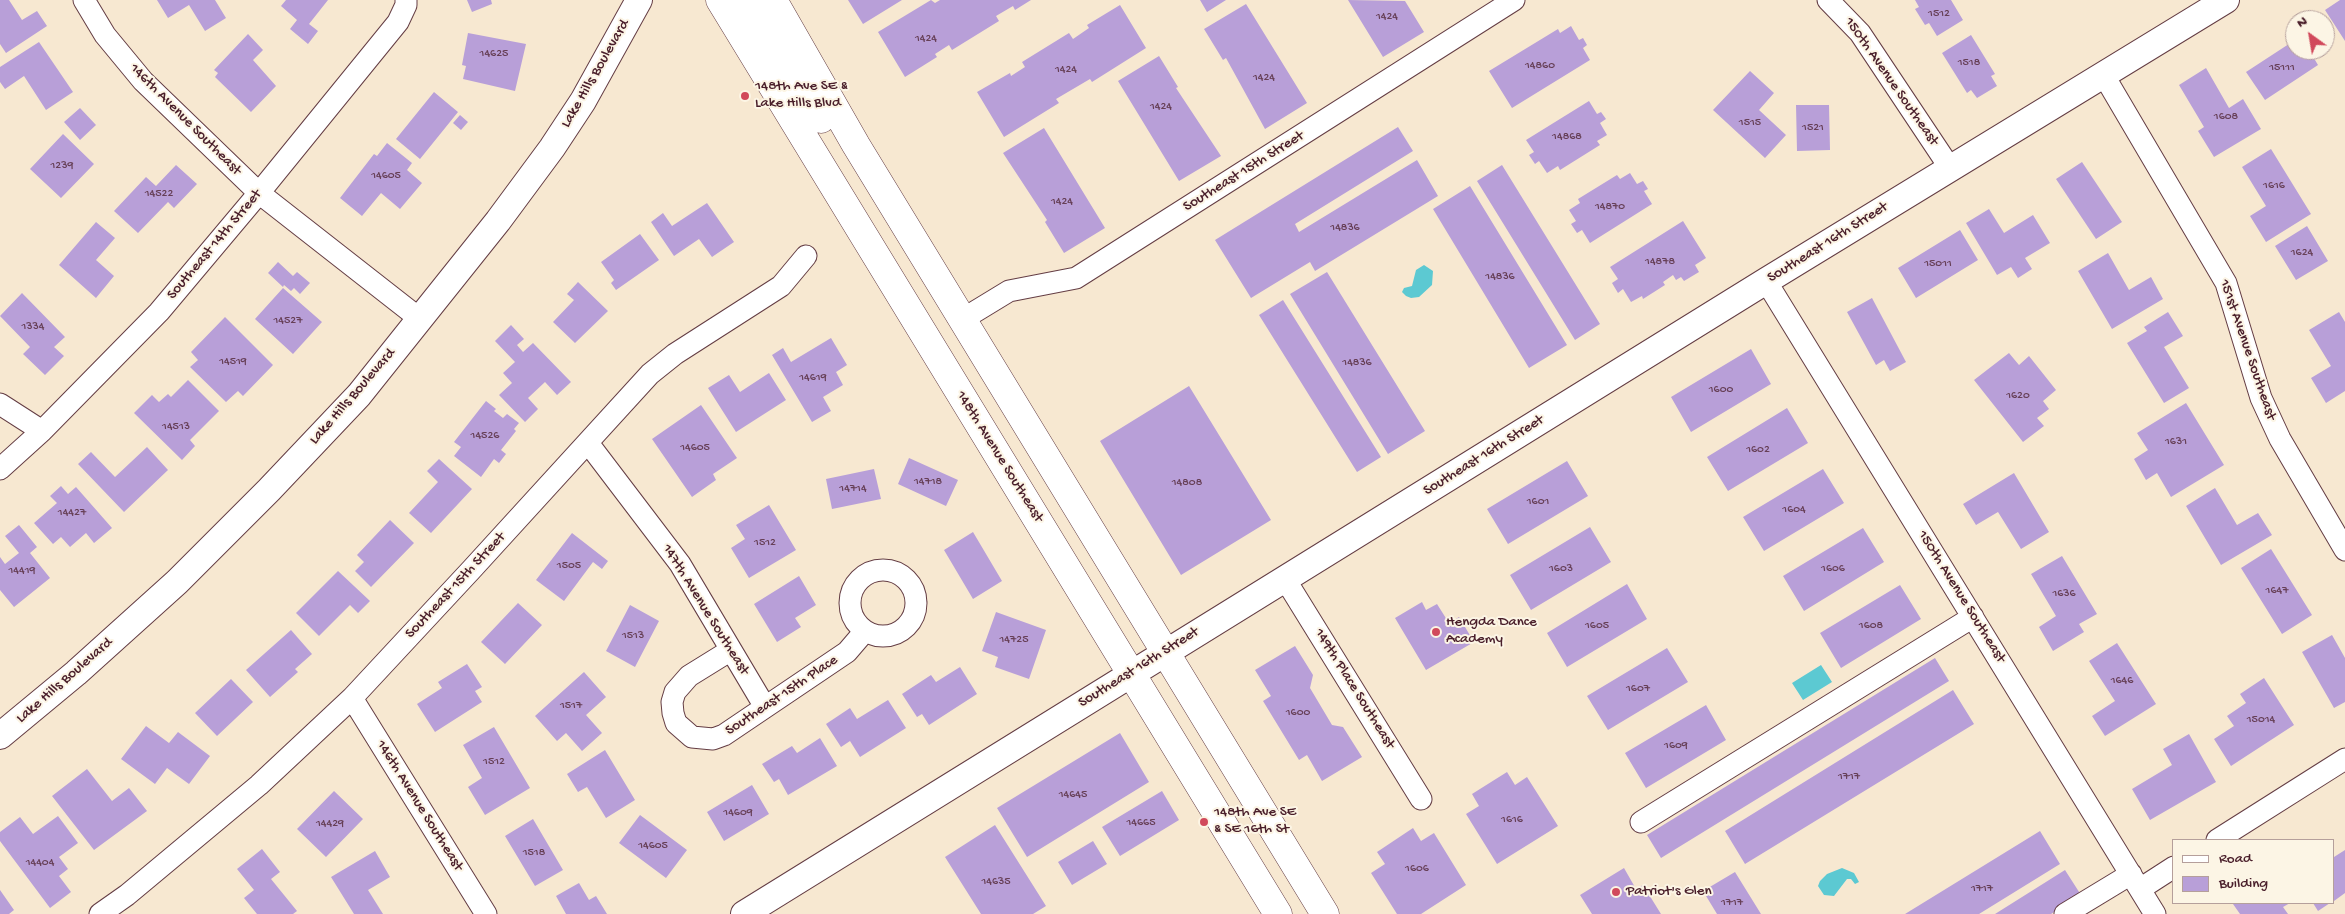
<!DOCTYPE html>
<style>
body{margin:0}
#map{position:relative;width:2345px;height:914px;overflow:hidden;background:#f7e8d1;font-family:"Gochi Hand",sans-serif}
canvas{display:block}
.legend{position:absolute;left:2172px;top:839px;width:162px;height:65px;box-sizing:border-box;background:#fcf5e5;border:1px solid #b59f9b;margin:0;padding:6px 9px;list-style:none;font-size:15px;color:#4a1f2b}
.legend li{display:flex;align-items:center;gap:10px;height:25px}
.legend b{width:25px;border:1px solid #b59f9b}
.north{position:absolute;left:2285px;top:10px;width:50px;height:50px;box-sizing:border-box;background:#fcf5e5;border:1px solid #b59f9b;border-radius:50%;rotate:328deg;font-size:14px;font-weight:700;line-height:20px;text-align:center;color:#4a1f2b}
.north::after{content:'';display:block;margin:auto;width:18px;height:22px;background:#d1495b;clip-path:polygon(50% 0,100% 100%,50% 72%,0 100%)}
</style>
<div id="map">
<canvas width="2345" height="914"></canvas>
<ul class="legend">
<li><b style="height:6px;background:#fff"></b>Road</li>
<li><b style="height:14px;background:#b89fd8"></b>Building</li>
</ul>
<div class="north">N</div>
</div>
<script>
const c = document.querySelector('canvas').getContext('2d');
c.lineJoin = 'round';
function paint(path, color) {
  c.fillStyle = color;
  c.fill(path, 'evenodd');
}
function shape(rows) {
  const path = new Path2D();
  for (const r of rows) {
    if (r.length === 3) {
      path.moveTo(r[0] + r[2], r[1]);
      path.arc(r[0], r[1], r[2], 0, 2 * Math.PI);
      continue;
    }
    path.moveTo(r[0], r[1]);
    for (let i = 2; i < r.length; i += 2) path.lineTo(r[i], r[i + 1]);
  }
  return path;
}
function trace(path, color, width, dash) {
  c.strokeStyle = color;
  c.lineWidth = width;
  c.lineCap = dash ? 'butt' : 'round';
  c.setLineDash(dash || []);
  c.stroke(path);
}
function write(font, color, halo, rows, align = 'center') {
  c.font = font + ' "Gochi Hand",sans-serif';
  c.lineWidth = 4;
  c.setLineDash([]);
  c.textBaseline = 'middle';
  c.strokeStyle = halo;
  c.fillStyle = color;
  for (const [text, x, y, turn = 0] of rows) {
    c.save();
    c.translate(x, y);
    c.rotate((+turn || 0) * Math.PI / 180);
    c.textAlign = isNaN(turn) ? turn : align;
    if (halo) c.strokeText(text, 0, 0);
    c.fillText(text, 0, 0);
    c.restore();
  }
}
paint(shape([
 [1424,265,1433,271,1432,285,1419,297,1411,298,1406,296,1402,292,1404,288,1412,286,1416,270],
 [1821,665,1832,682,1803,700,1792,683],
 [1842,868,1854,873,1859,882,1855,884,1851,879,1847,879,1834,896,1824,895,1818,886,1820,881,1827,874]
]), '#5cc9d2');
paint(shape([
 [0,0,9,0,22,20,37,11,47,26,6,53,0,44],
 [157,0,215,0,226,18,205,31,189,5,168,18],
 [286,0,328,0,309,24,318,31,308,44,290,29,297,20,281,6],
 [467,0,491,0,492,4,472,12],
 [848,0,902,0,863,24],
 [931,0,935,3,940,0,1031,0,1015,10,1013,6,996,16,999,21,952,50,949,45,935,54,937,57,905,77,878,32],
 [1200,0,1226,0,1207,12],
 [1348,0,1405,1,1424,32,1383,57],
 [1915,0,1951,0,1963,20,1937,36,1929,23,1925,25,1915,9,1919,7],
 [2340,0,2345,0,2345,41,2325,10],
 [1246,4,1307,103,1265,129,1226,58,1223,60,1204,29],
 [1120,5,1146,48,1092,82,1090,79,1056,99,1059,103,1004,137,977,92,1010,73,1011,76,1025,67,1022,62,1069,33,1073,39,1089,28,1087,25],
 [1571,26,1579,40,1583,38,1587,45,1583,48,1590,60,1512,108,1489,71,1558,29,1560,33],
 [468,33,526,44,515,91,463,79,466,66,462,65],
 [248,34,263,50,253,60,276,86,251,112,215,77,218,73,214,70],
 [1971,35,1995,74,1991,76,1997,86,1977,98,1971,90,1967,93,1942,53],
 [2295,40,2295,50,2309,50,2318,65,2265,100,2246,72],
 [39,42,73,92,46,110,24,76,5,89,0,82,0,67],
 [1159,56,1178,87,1176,88,1221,156,1179,181,1118,81],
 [2206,68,2229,108,2243,99,2261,129,2214,157,2198,131,2204,127,2179,85],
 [1750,71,1774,93,1759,110,1786,135,1765,158,1713,110],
 [434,92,458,112,420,159,396,139],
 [1589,101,1597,114,1601,112,1606,119,1600,123,1607,135,1597,141,1600,145,1560,170,1558,166,1547,173,1539,161,1535,164,1529,155,1534,152,1526,140],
 [1796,105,1829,105,1830,150,1797,151],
 [80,108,96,125,80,140,64,122],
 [460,115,468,122,461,130,453,123],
 [1398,127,1413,151,1295,224,1299,232,1417,160,1438,196,1315,271,1310,262,1251,298,1215,240],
 [1044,128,1105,228,1064,253,1045,222,1047,220,1003,153],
 [63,134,94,164,61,198,30,169],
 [387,143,412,163,407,170,422,183,400,209,381,193,362,216,340,198,374,154,377,156],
 [2271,149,2311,214,2266,242,2250,216,2266,206,2242,167],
 [2082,162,2122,222,2096,239,2056,179],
 [176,165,197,184,174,208,168,202,138,233,114,211,146,177,156,186],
 [1502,165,1600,324,1575,340,1477,181],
 [1630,173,1637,184,1643,181,1648,189,1644,191,1652,204,1590,243,1582,230,1577,233,1571,224,1576,221,1569,210,1580,203,1578,199,1617,175,1620,179],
 [1470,186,1567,345,1529,368,1433,209],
 [707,203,734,242,712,257,699,239,674,256,651,222,663,213,672,226],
 [1989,209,2004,233,2033,215,2050,243,2025,258,2032,269,2018,278,2011,267,1997,275,1966,223],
 [1683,221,1706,258,1695,265,1699,272,1684,281,1681,277,1676,280,1673,275,1663,282,1665,285,1643,299,1642,296,1631,302,1623,289,1618,293,1612,283,1618,279,1610,267],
 [96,222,115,238,96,260,114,276,96,298,59,265],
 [2307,226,2328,261,2296,280,2275,246],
 [1960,230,1978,260,1916,298,1898,268],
 [640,234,659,260,616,290,611,283,614,280,601,262],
 [2108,253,2129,290,2151,277,2163,299,2112,329,2078,271],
 [278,262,293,276,297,272,310,283,300,294,294,288,291,291,284,285,283,287,268,273],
 [1327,272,1425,431,1388,454,1290,294],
 [578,282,608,311,575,343,553,322,574,300,567,294],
 [283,288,322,322,293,354,255,319],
 [22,293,65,337,54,347,64,356,45,375,23,354,30,347,0,316],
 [1872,298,1906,362,1890,371,1884,360,1876,365,1847,312],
 [1283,300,1381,457,1357,472,1259,315],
 [2168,312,2183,336,2164,347,2189,388,2164,403,2127,343,2147,331,2144,327],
 [2339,312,2345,322,2345,391,2326,403,2311,378,2331,366,2309,330],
 [225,317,273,365,243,396,238,391,226,402,190,367,198,360,191,352],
 [511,325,524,339,517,345,523,352,533,343,571,382,557,395,545,382,528,398,538,409,525,422,499,395,512,383,503,373,515,362,495,341],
 [831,338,847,365,836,372,843,385,823,397,831,411,812,422,772,355,783,348,791,362],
 [1751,349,1771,384,1691,432,1671,397],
 [2009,353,2019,365,2029,356,2056,390,2043,401,2049,409,2037,418,2044,426,2023,442,1974,380],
 [769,373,786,400,736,432,708,388,729,375,740,392],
 [188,380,219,411,190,440,195,446,182,460,134,413,152,395,159,402,168,394,171,397],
 [1189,386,1271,520,1181,575,1100,441],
 [486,401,496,409,494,411,503,418,507,414,519,423,514,429,516,431,501,450,506,454,499,463,494,459,481,477,454,456,461,447,454,442],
 [2186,403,2224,465,2171,497,2157,473,2146,480,2134,459,2148,450,2137,433],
 [701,405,737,458,713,474,716,480,692,497,652,439],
 [1787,408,1808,443,1728,491,1707,457],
 [147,447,168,470,124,512,78,464,91,452,115,477],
 [909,458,958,480,946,506,898,484],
 [439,459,472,489,431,533,409,513,438,482,427,471],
 [1567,461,1588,496,1508,544,1487,509],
 [874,469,881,499,832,509,826,479],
 [1823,469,1844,503,1764,551,1743,517],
 [2014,473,2049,532,2021,549,1998,512,1976,525,1963,504],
 [61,486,68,494,76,487,112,528,94,543,86,533,70,547,61,537,53,544,34,523,57,503,50,496],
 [2215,488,2237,525,2258,513,2272,535,2221,565,2186,506],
 [769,505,796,550,749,578,731,548,745,539,736,525],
 [390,520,414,543,371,587,355,571,364,562,357,555],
 [19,525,37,547,30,553,50,578,14,607,0,590,0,557,5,564,19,553,5,536],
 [1590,527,1611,562,1531,610,1510,575],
 [1863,528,1884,562,1804,611,1783,576],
 [973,532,1002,581,973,599,944,550],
 [572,533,608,561,602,569,593,562,564,601,536,580],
 [2271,549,2312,615,2282,634,2241,568],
 [2062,556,2097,614,2079,624,2084,632,2053,651,2039,627,2056,616,2031,574],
 [338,571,370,601,358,613,350,605,319,636,296,613],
 [799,576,816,605,795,618,801,627,777,642,754,604],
 [1627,584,1647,619,1567,667,1547,633],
 [1900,585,1921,619,1841,668,1820,633],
 [1422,602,1426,610,1437,604,1449,623,1459,617,1474,642,1426,670,1395,618],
 [518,603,542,625,505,664,481,642],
 [630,605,659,621,635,667,606,651],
 [996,612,1046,630,1029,679,995,667,998,657,982,651],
 [291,630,312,654,295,669,298,672,270,697,246,670],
 [2332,635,2345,658,2345,702,2334,708,2302,652],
 [2117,643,2156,704,2105,736,2092,716,2115,701,2089,661],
 [1295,646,1313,675,1310,688,1332,725,1343,727,1362,757,1322,781,1307,755,1299,760,1263,701,1271,696,1255,670],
 [1667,648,1688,682,1608,730,1587,696],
 [1935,658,1949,681,1661,858,1647,835],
 [467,664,482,687,475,691,482,702,435,732,417,704,442,688,438,682],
 [960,667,977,694,929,725,922,714,917,717,902,694,931,675,936,682],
 [584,672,606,697,586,715,602,733,582,751,566,733,557,741,535,716],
 [2264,678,2294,725,2231,766,2214,739,2234,726,2227,716,2246,703,2240,694],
 [231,679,253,702,217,736,195,713],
 [1953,690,1974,724,1745,864,1725,831],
 [888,700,906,728,860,757,850,741,841,747,826,724,850,708,857,719],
 [1706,705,1726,740,1646,788,1625,753],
 [146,726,169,743,178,732,210,756,189,784,167,768,155,784,121,759],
 [494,727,530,788,485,815,468,787,482,778,463,745],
 [1120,733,1149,782,1027,857,997,808],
 [2189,734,2216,782,2150,820,2132,789,2172,765,2163,749],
 [820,738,837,766,788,795,779,779,774,782,762,764,792,746,797,753],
 [605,750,635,800,606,818,587,787,578,792,567,774],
 [87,769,112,801,129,788,147,811,94,850,52,796],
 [1507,772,1515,785,1527,777,1558,826,1497,864,1466,814,1479,806,1472,794],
 [752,785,769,814,724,841,707,812],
 [334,791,363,819,326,857,297,829],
 [1162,791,1179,820,1120,856,1102,827],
 [640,815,687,850,666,878,619,843],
 [58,816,78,843,59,857,68,869,59,876,71,892,50,908,0,841,0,832,20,817,33,834],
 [533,819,563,870,535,886,505,836],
 [995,825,1046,906,1033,914,981,914,945,857],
 [1413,828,1421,841,1434,833,1466,885,1421,914,1397,914,1371,873,1385,864,1377,852],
 [2040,831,2060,864,1979,914,1905,914],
 [1093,841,1107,864,1072,885,1058,862],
 [262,849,280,872,271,879,297,911,293,914,257,914,244,898,254,890,237,869],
 [2345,850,2345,893,2334,901,2334,857],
 [375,851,390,877,368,890,383,914,354,914,331,877],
 [1624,868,1636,889,1643,885,1661,914,1592,914,1580,895],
 [2065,870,2081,895,2051,914,1995,914],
 [1735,872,1761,914,1717,914,1703,891],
 [579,883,589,900,596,896,607,914,566,914,556,896],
 [0,890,14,910,9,914,0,914],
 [2235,903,2290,903,2283,907,2288,914,2240,914,2233,904],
 [2313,903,2330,903,2318,911]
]), '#b89fd8');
const minor = shape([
 [84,0,105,35,143,81,259,193,420,319],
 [1828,0,1860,33,1950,168],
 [2103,74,2226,283,2261,398,2280,439,2345,550],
 [1766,281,2155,914],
 [963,319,1009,291,1076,278,1514,0],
 [0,404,42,431],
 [588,443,680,564,765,707],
 [0,469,42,431,159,312,259,193,398,22,406,5,406,0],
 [883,603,33],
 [1285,579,1421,799],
 [731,650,689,676,675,692,672,702,673,713,676,723,692,737,713,739,724,735,847,652,865,631],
 [352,698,486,914],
 [1641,822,1973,617],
 [2217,840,2345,759],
 [2140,889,2174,867],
 [100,914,127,895,259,785,352,698,472,569,650,374,675,354,781,286,806,256],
 [2065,914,2131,874]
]);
const tertiary = shape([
 [0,736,76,673,177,582,269,490,359,395,498,221,552,148,583,101,639,0],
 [744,914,1766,281,2226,0]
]);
const primary = shape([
 [720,0,1278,914],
 [748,0,821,119],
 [773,0,856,145,1325,914]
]);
trace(minor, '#643d44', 23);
trace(tertiary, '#643d44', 28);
trace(primary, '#643d44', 29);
trace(minor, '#fff', 21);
trace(tertiary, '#fff', 26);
trace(primary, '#fff', 28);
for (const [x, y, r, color] of [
 [745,96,5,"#d1495b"],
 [1436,632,5,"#d1495b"],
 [1204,822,5,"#d1495b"],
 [1616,892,5,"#d1495b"]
]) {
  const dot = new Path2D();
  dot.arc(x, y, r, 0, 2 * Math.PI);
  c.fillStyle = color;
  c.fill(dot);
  trace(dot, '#fcf5e5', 2);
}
write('12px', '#663f56', null, [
 ["1512",1939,14],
 ["1424",1387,17],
 ["1424",926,39],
 ["14625",494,54],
 ["1518",1969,63],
 ["14860",1540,66],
 ["15111",2282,68],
 ["1424",1066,70],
 ["1424",1264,78],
 ["1424",1161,107],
 ["1608",2226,117],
 ["1515",1750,123],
 ["1521",1813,128],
 ["14868",1567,137],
 ["1239",62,166],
 ["14605",386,176],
 ["1616",2274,186],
 ["14522",159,194],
 ["1424",1062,202],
 ["14870",1610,207],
 ["14836",1345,228],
 ["1624",2302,253],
 ["14878",1660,262],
 ["15011",1938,264],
 ["14836",1500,277],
 ["14527",288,321],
 ["1334",33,327],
 ["14519",233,362],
 ["14836",1357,363],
 ["14619",813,378],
 ["1600",1721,390],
 ["1620",2018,396],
 ["14513",176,427],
 ["14526",485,436],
 ["1631",2176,442],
 ["14605",695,448],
 ["1602",1758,450],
 ["14718",928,482],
 ["14808",1187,483],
 ["14714",853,489],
 ["1601",1538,502],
 ["1604",1794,510],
 ["14427",72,513],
 ["1512",765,543],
 ["1505",569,566],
 ["1603",1561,569],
 ["1606",1833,569],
 ["14419",22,571],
 ["1647",2277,591],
 ["1636",2064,594],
 ["1605",1597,626],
 ["1608",1871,626],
 ["1513",633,636],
 ["14725",1014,640],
 ["1646",2122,681],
 ["1607",1638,689],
 ["1517",571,706],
 ["1600",1298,713],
 ["15014",2261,720],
 ["1609",1676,746],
 ["1512",494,762],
 ["1717",1849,777],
 ["14645",1073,795],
 ["14609",738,813],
 ["1616",1512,820],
 ["14665",1141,823],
 ["14429",330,824],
 ["14605",653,846],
 ["1518",534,853],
 ["14404",40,863],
 ["1606",1417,869],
 ["14635",996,882],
 ["1717",1982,889],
 ["1717",1732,903]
]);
write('15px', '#4a1f2b', '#fcf5e5', [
 ["Lake Hills Boulevard",596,74,-60],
 ["150th Avenue Southeast",1891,82,55],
 ["146th Avenue Southeast",185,120,45],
 ["Southeast 15th Street",1244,172,-32],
 ["Southeast 16th Street",1828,243,-32],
 ["Southeast 14th Street",215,245,-50],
 ["151st Avenue Southeast",2247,350,71],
 ["Lake Hills Boulevard",353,397,-49],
 ["Southeast 16th Street",1484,456,-32],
 ["148th Avenue Southeast",999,457,58],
 ["Southeast 15th Street",456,586,-47],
 ["150th Avenue Southeast",1961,597,58],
 ["147th Avenue Southeast",705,610,58],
 ["Southeast 16th Street",1139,668,-32],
 ["Lake Hills Boulevard",65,681,-41],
 ["149th Place Southeast",1354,689,58],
 ["Southeast 15th Place",782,696,-34],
 ["146th Avenue Southeast",419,806,58]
]);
write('15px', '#4a1f2b', '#fcf5e5', [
 ["148th Ave SE &",755,87],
 ["Lake Hills Blvd",755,104],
 ["Hengda Dance",1446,623],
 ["Academy",1446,640],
 ["148th Ave SE",1214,813],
 ["& SE 16th St",1214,830],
 ["Patriot's Glen",1626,892]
], 'left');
</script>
